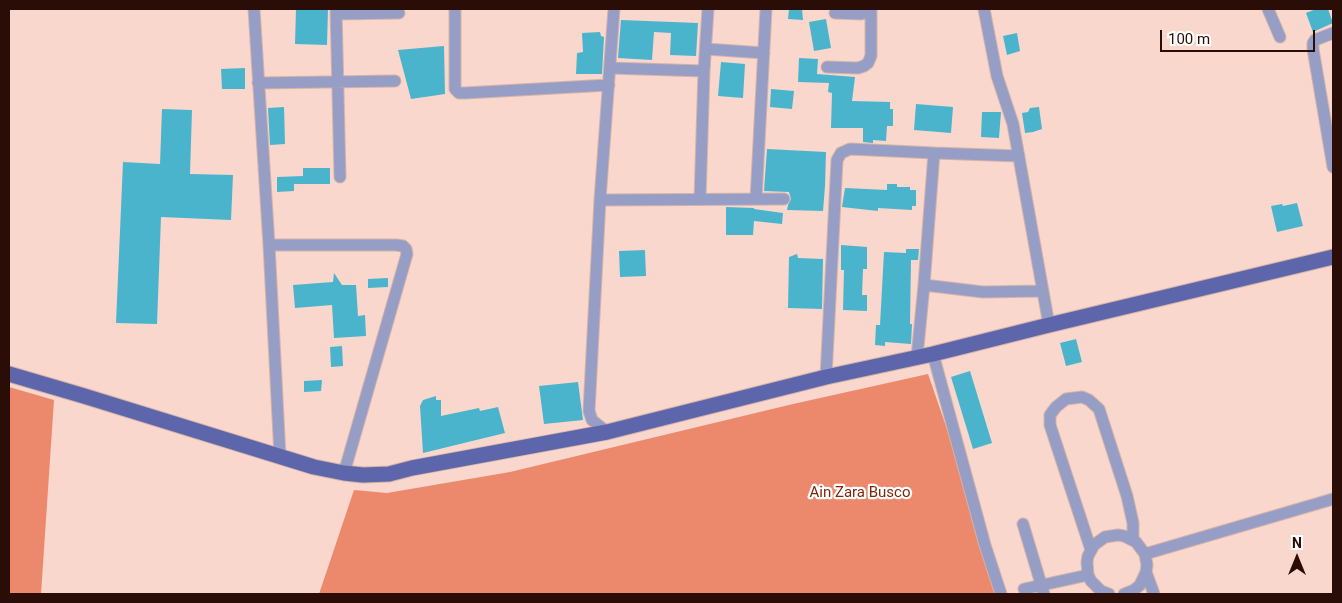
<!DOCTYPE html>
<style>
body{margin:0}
#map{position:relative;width:1342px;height:603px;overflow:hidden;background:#f9d7cd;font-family:Roboto,sans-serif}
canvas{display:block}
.frame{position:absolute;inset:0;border:10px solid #2a0d06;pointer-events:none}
.north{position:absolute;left:1272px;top:533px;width:50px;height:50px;-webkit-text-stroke:4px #fff;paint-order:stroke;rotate:0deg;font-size:14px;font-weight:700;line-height:20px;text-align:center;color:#2a0d06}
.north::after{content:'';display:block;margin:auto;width:18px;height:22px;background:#2a0d06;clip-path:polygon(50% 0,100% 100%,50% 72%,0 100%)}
.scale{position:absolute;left:1160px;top:30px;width:155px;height:22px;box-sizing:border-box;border:2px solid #2a0d06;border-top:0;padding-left:6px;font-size:15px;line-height:18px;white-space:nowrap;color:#2a0d06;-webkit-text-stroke:4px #fff;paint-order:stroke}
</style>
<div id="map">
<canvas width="1342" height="603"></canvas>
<div class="frame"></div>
<div class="north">N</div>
<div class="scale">100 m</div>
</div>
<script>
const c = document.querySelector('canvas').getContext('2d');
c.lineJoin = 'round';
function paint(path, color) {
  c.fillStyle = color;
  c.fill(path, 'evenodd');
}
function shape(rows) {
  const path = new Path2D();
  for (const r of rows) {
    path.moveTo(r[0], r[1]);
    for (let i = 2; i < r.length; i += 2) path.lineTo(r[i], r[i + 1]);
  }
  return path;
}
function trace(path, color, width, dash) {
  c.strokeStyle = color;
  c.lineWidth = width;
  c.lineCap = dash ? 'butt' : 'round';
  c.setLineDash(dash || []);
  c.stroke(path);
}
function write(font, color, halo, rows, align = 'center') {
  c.font = font + ' Roboto,sans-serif';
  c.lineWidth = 4.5;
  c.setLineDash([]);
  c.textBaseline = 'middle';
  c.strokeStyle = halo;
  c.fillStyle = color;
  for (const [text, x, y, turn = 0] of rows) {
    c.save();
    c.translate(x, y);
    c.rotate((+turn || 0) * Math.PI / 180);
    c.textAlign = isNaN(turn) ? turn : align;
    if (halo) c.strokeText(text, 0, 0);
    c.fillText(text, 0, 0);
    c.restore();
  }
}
paint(shape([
 [928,374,1004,594,319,594,354,490,387,493,510,472,793,404],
 [9,387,54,400,41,594,9,594]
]), '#ec896d');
paint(shape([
 [296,9,328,9,327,45,295,44],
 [789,9,802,9,803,20,788,19],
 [1316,9,1328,9,1333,23,1313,32,1306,13],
 [826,19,831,48,814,51,809,22],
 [621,20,698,23,696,56,670,55,671,33,654,32,652,60,618,58],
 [600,32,601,36,604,37,602,74,576,74,577,53,583,52,582,33],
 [1017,33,1020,51,1007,55,1003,36],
 [444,46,445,94,411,99,398,50],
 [799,58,818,59,817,74,855,77,852,101,890,102,890,109,893,109,893,126,887,126,886,141,873,140,873,143,863,142,863,128,831,128,832,93,828,92,829,83,798,82],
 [721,62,745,64,743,98,718,96],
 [245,68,245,89,222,89,221,69],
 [771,89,794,91,792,109,770,107],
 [916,104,953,107,951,133,914,130],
 [284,107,285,144,270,145,268,108],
 [1039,107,1042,129,1033,132,1025,133,1022,113,1028,112,1030,108],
 [162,109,192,110,190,174,233,175,231,220,161,217,157,324,116,323,123,162,160,164],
 [982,112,1001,112,999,138,981,137],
 [767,149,826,152,825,186,823,211,787,210,788,205,791,199,789,192,764,191],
 [303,168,330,168,330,184,294,184,294,191,277,192,277,177,303,176],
 [887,184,897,184,897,187,910,187,910,190,916,190,916,206,912,206,912,210,878,208,878,211,842,207,845,188,887,190],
 [1297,203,1303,226,1277,232,1271,206,1282,204,1283,206],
 [726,207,754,208,754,209,783,213,782,224,754,221,753,235,726,235],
 [841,245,867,247,867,269,863,269,862,295,867,295,867,311,843,310,844,270,841,270],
 [906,249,919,249,918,260,911,260,910,324,912,324,911,344,885,342,885,346,875,345,876,325,880,325,884,252,906,253],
 [645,250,646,276,620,277,619,251],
 [797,254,798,258,823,259,822,309,788,308,789,257],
 [334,273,342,285,356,285,358,316,365,315,366,336,334,338,332,305,295,308,293,285,333,282],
 [388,278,388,287,368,288,368,279],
 [1076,339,1082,362,1066,366,1060,343],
 [342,346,343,366,331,367,330,347],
 [970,371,992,443,973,449,951,377],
 [322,380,321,391,304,392,304,381],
 [578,382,583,420,544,424,539,386],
 [436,396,436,400,441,400,441,416,479,408,480,411,498,407,505,433,423,453,420,406,423,400]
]), '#4ab4cd');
const minor = shape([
 [254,9,269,245,280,456],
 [336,9,340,177],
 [455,9,455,89,459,93,465,93,609,85],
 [984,9,997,76,1013,124,1049,325],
 [1268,9,1280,37],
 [835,13,861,14,865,13,869,9],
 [336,14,399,13],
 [1333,33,1315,40,1313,43,1313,49,1333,167],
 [706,49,764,53],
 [827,67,858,68,864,66,868,63,871,56,871,9],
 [610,68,704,71],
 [258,83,395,81],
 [700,199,704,71,708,9],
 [756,199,766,9],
 [600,200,784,199],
 [269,245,396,245,403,246,406,249,407,254,344,473],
 [924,285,983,292,1042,291],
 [933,354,985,545,1001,594],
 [917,357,924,285,934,153],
 [826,377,837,160,841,153,850,149,934,153,1019,156],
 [607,432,592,420,589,411,600,200,614,9],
 [1023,524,1044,594],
 [1091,550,1050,425,1050,415,1056,407,1066,399,1082,397,1089,400,1099,409,1127,496,1133,523,1133,540],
 [1145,554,1333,499],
 [1146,572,1154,594],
 [1024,589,1088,575],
 [1109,594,1101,591,1091,581,1088,575,1087,562,1088,556,1094,545,1105,537,1118,535,1124,536,1136,542,1145,554,1147,565,1146,572,1140,585,1134,590,1124,594]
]);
const major = shape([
 [9,374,84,396,314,467,344,473,363,475,389,474,412,468,607,432,826,377,933,354,1049,325,1333,257]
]);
trace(minor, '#d4b3a9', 13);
trace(major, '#d4b3a9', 17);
trace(minor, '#979ec6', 11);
trace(major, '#5d66ab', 15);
write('15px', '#7f270b', '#fff', [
 ["Ain Zara Busco",860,493]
]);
</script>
